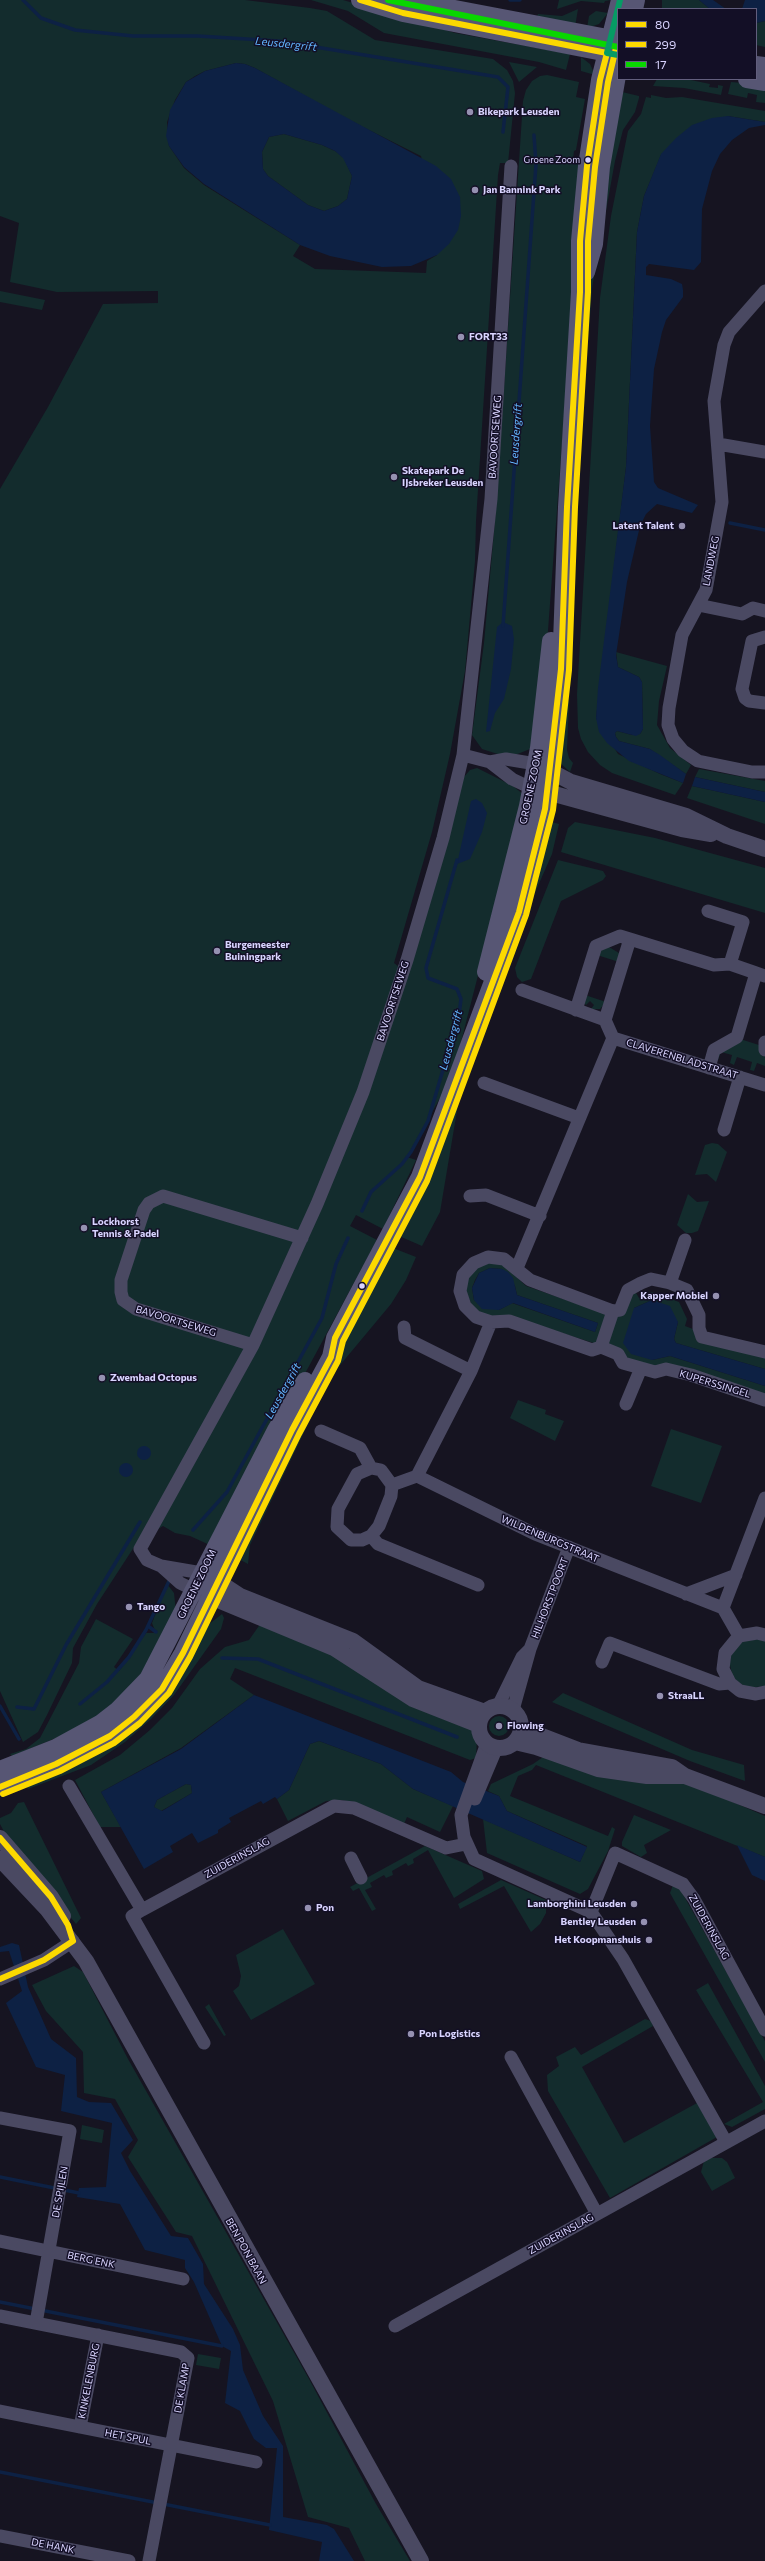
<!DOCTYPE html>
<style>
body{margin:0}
#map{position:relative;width:765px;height:2561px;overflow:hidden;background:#161421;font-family:Commissioner,sans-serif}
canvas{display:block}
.legend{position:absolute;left:617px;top:8px;width:140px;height:72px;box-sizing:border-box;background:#130f26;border:1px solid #625e7d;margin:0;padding:5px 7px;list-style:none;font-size:12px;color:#d9d4ff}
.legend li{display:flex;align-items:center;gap:8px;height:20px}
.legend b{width:20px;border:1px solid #625e7d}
</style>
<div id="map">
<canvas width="765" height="2561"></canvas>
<ul class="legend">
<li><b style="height:5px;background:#fcd900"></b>80</li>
<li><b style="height:5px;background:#fcd900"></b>299</li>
<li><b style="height:5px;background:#09d700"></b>17</li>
</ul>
</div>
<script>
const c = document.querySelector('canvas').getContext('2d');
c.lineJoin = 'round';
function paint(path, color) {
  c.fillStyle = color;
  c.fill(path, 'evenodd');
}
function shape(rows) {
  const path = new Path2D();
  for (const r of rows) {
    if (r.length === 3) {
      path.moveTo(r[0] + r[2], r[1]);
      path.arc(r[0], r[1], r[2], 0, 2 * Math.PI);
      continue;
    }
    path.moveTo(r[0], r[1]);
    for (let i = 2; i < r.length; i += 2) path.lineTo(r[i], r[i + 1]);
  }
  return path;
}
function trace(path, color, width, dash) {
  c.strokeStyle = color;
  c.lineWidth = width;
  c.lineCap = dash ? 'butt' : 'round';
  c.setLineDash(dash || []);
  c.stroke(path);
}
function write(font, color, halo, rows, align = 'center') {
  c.font = font + ' Commissioner,sans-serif';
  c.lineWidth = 3;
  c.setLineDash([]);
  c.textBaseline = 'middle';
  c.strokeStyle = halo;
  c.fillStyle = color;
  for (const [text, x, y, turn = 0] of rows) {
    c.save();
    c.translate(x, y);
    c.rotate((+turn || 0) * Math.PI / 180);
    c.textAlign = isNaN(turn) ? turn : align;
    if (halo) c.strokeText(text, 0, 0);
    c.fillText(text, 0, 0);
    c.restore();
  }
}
paint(shape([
 [0,0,245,0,310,8,327,11,375,40,493,59,507,70,513,81,515,93,508,163,500,163,498,175,476,521,475,561,465,671,450,754,432,832,394,963,408,974,463,778,470,770,477,768,513,786,524,795,461,1042,445,1089,407,1157,416,1160,383,1229,356,1215,350,1226,377,1240,212,1546,190,1536,175,1533,163,1526,138,1541,97,1604,73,1648,72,1663,47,1715,38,1732,23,1742,0,1691,0,489,48,407,103,304,158,303,158,291,57,292,10,282,19,223,0,216],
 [236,63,245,64,255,68,339,115,421,156,437,255,427,261,426,273,315,269,293,256,300,245,204,185,184,168,169,146,167,122,175,100,186,82,195,76,205,71],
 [311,0,343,0,455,33,570,54,566,70,539,62,384,33,348,11],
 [559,0,611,0,605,1,604,3,581,1,557,9],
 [662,0,699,0,710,9,662,9],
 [578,9,575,27,537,17,538,14,562,16],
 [596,11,608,13,599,24,587,28,589,16],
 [765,21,765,47,756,45,756,23],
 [581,57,590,64,595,75,581,71],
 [509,62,537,67,519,82],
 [547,75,579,82,576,97,585,99,576,150,574,151,573,159,579,160,580,201,542,711,536,742,530,749,515,755,504,756,482,749,472,735,484,643,496,509,523,101,526,90,532,81,540,76],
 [657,79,686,79,710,84,709,87,718,88,718,85,723,86,721,95,684,88,653,86],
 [731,82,765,85,765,103,756,102,757,95,748,93,747,98,728,94],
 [622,92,639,96,639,98,635,112,623,130,615,161,592,288,589,331,584,331,587,292],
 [651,95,666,98,682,97,765,111,765,122,728,116,661,155,644,196,637,232,626,467,596,718,618,754,660,774,683,783,675,795,612,773,600,765,588,752,581,739,578,728,577,694,600,298,611,216,628,131,641,114,646,97,651,98],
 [284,134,322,145,335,151,344,158,352,176,347,199,338,206,324,211,308,205,268,176,263,169,262,152,269,137],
 [0,291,45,300,42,310,0,302],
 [616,652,667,666,659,701,657,725,670,748,691,765,686,774,650,749,619,741,616,737,615,733,617,731,632,735,640,734,643,729,642,682,639,677,618,667],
 [563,694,569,702,567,750,569,758,573,763,570,772,559,762],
 [699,769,765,781,765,792,695,777],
 [692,786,765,802,765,824,687,798],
 [552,822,559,824,552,854,534,895],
 [575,822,655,838,765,868,765,913,561,852,568,828],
 [558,860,603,871,606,876,603,880,561,901,531,979,522,982,517,977,515,968],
 [609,947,619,953,619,962,597,955,598,952],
 [585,995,606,1002,600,1009,591,1009,594,1005,590,1001,586,1005,584,1003],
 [740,1039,759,1045,765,1058,765,1066,757,1063,754,1071,750,1070,752,1062,737,1057,734,1065,730,1063,732,1055,721,1052,718,1060,715,1059,717,1052],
 [459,1099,440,1212,422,1246,399,1236,424,1184],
 [712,1143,718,1144,727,1152,716,1182,707,1174,695,1175,705,1145],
 [688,1194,697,1202,709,1201,698,1231,692,1233,686,1233,677,1225],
 [393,1248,416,1257,406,1280,391,1304,331,1376,250,1545,248,1564,235,1557,334,1358,358,1316],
 [485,1262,503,1264,526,1286,607,1314,597,1344,510,1317,490,1316,481,1313,473,1308,465,1289,467,1277],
 [490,1268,502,1269,515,1286,517,1295,598,1323,595,1332,512,1303,499,1310,474,1300,472,1288,475,1280,479,1273],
 [635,1291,639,1298,652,1292,679,1302,687,1319,685,1326,765,1356,765,1369,676,1343,674,1339,678,1322,652,1300,634,1308,652,1360,670,1356,765,1386,765,1396,627,1361,605,1343,614,1316,631,1292],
 [518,1400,546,1410,545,1414,564,1421,555,1441,510,1418],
 [671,1429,722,1446,701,1503,651,1486],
 [167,1584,174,1593,176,1612,157,1653,123,1699,83,1727,12,1756,10,1754,26,1749,40,1738,79,1663,81,1647,96,1619,133,1639,114,1667,119,1671,146,1633,156,1633,152,1623],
 [222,1614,224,1618,221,1629,174,1695,151,1719,125,1742,91,1765,28,1789,24,1781,168,1691,208,1625],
 [261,1623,338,1654,470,1726,477,1737,476,1758,470,1760,235,1668,230,1679,254,1695,181,1748,101,1792,121,1827,100,1827,75,1780,120,1755,150,1730,172,1708,200,1669,225,1647,249,1640],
 [759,1639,765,1641,765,1686,747,1688,733,1678,729,1661,732,1653,743,1641],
 [563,1693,692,1750,744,1765,745,1781,690,1761,552,1702],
 [499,1726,10],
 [319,1741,381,1764,413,1789,453,1806,440,1832,407,1817,404,1824,353,1802,340,1800,326,1801,288,1821,277,1799,289,1790,310,1744],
 [546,1755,689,1783,765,1816,765,1857,536,1765,532,1770,518,1776,510,1796,608,1836,612,1827,615,1829,608,1851,588,1889,580,1894,487,1853,483,1819,580,1862,587,1846,507,1811,499,1796,488,1791,491,1784,533,1764],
 [186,1784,191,1785,192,1793,161,1811,154,1807,157,1800],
 [24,1802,81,1918,76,1924,10,1843,0,1824,0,1818,11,1813,18,1803],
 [634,1815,671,1830,644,1845,647,1853,641,1857,622,1846,622,1842],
 [425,1846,482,1871,484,1879,454,1898,428,1850,413,1859,414,1863,408,1866,406,1863,392,1871,393,1875,386,1878,384,1875,370,1883,372,1887,365,1890,376,1909,372,1911,359,1888,353,1891,350,1887],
 [501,1880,546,1900,546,1913,540,1924,531,1932,504,1886,460,1909,458,1904],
 [673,1885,680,1889,765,2041,765,2062,670,1893],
 [283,1929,315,1984,251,2020,233,1991,239,1986,241,1976,236,1955],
 [74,1966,83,1972,128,2059,309,2379,376,2504,410,2561,365,2561,349,2528,308,2517,273,2401,192,2236,176,2232,128,2157,138,2140,115,2099,84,2093,83,2052,46,2011,32,1985],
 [708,1983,765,2086,765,2109,732,2127,724,2124,763,2102,696,1990],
 [209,2004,226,2035,224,2036,205,2007],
 [645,2019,651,2021,653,2026,582,2067,624,2143,697,2103,717,2137,610,2198,548,2091,547,2075,559,2066,556,2057,575,2047,581,2055],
 [82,2125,104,2130,102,2143,80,2139],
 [711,2158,722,2158,727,2162,735,2178,712,2191,701,2172,704,2161],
 [198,2354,221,2358,219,2369,196,2365]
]), '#132c2d');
paint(shape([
 [699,0,713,0,726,9,710,9],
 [745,0,765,0,765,21,756,23,756,9,742,9],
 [236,63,245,64,255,68,436,166,451,179,460,197,461,216,458,230,449,244,437,255,411,266,382,267,330,256,300,245,204,184,184,167,169,146,166,136,170,110,186,82,205,71],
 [284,134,322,145,335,151,343,158,352,176,347,199,338,206,324,211,308,205,268,176,263,169,262,152,269,137],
 [728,116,765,122,765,125,749,128,732,140,720,154,712,171,702,209,701,262,694,270,649,264,646,267,646,275,671,279,682,284,683,290,683,297,666,320,662,332,654,369,650,426,654,482,658,488,698,505,692,513,657,504,646,514,640,526,627,582,616,655,618,667,639,677,642,682,643,729,640,734,636,736,617,731,615,733,616,737,619,741,650,749,660,755,686,774,683,783,629,761,607,743,599,732,596,718,598,688,626,467,637,232,644,196,661,154,676,138,692,125,712,118],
 [503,622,512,626,514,639,511,669,504,699,495,713,490,731,486,732,497,627],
 [695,777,765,792,765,802,692,786],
 [476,799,482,803,487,813,482,832,470,859,457,864,471,801],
 [490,1268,502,1269,508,1272,513,1278,517,1295,598,1323,595,1332,513,1303,499,1310,482,1309,474,1300,472,1288,479,1273],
 [652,1300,670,1306,678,1322,674,1339,676,1343,765,1369,765,1386,670,1356,652,1360,631,1354,623,1343,634,1308],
 [144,1453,7],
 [126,1470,7],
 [254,1695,451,1772,463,1782,499,1796,507,1811,587,1847,580,1862,413,1789,381,1764,319,1741,310,1744,289,1790,277,1799,275,1797,263,1804,261,1801,229,1818,231,1822,218,1830,218,1833,198,1843,192,1833,170,1846,173,1852,144,1869,101,1792,181,1749],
 [186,1784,191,1785,192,1793,162,1811,154,1807,157,1800],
 [737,1845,765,1857,765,1881,752,1875],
 [12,1943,19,1945,28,1987,51,2039,76,2058,77,2097,89,2102,111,2103,133,2140,121,2153,130,2171,171,2236,188,2238,203,2264,204,2284,233,2329,240,2345,243,2370,263,2416,283,2446,283,2517,327,2525,334,2529,354,2561,319,2561,322,2542,269,2530,277,2448,266,2448,254,2439,240,2411,225,2403,231,2351,222,2346,194,2282,185,2268,185,2260,145,2250,120,2204,77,2197,79,2188,106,2187,112,2123,61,2111,65,2075,36,2067,6,2003,22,1991,9,1951,0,1952,0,1947]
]), '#0d2144');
trace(shape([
 [23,0,41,18,75,30,133,36,198,36,279,41,498,77,508,87,503,132],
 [510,0,520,0],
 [730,523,765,530],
 [503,626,536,164,534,135],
 [362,1211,371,1192,402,1164,411,1152,428,1121,459,1015,461,999,457,989,428,978,426,968,457,860],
 [193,1530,227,1492,322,1318,336,1264,348,1238],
 [148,1626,156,1632],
 [222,1658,258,1659,457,1737],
 [80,1704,107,1682,129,1657,146,1630,169,1581],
 [0,1706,19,1739],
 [17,1707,34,1709,66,1645,140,1522],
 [0,2177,79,2193],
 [0,2302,222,2346],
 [0,2472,270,2525]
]), '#0d2144', 3.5);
trace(shape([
 [765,291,729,332,724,345,714,401,722,502,706,590,682,635,669,708,668,725,673,739,683,751,698,761,752,772,765,772],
 [718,444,765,452],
 [698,605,742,614,753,608,765,611],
 [765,637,752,641,742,689,745,698,749,701,765,703],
 [463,755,490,762],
 [531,788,512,779,490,762,506,759,536,764],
 [708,911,743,922,730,964],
 [522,990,605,1020],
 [576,1010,596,946,620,936,714,965,730,964,756,973],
 [613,1038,605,1020,630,939],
 [765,1042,765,1050],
 [709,1068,714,1050,737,1037,756,973,765,976],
 [484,1083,579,1118],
 [724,1130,740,1077],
 [470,1196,486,1195,540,1216],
 [517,1268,613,1038,765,1085],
 [670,1283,685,1240],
 [491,1322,471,1371,417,1476,535,1534,723,1608,765,1498],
 [404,1327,405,1338,471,1371],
 [253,1345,136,1309,123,1300,121,1292,121,1280,144,1210,149,1203,163,1196,302,1238],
 [601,1347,613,1311],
 [765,1352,702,1337,699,1328,699,1315,687,1290,670,1283,651,1279,641,1283,628,1290,620,1310,613,1311,530,1280,504,1259,488,1257,474,1263,463,1275,460,1291,465,1306,476,1317,491,1322,509,1321,592,1350,601,1347,618,1354,623,1363,655,1372,666,1369,691,1375,765,1400],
 [626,1404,641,1368],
 [321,1431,360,1448,371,1468,381,1470,392,1485,391,1496,379,1526,371,1536,362,1540,351,1540,337,1527,338,1509,357,1474,371,1468],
 [392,1485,417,1476],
 [371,1536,378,1544,478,1585],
 [161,1566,180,1583,194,1590],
 [202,1573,161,1566,147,1560,140,1549,253,1345,317,1204,363,1092,407,960,443,838,463,755,491,499,511,166],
 [686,1594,736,1575],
 [723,1608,739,1636],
 [765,1635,757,1633,739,1636,725,1653,723,1669,730,1683,740,1691,756,1694,765,1692],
 [530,1649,569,1547],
 [602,1662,610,1643,719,1684,730,1683],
 [498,1706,522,1657,530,1649,513,1710],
 [487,1743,461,1815,464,1837,474,1859,591,1912],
 [69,1786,142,1910,334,1806,354,1808,446,1848,466,1844],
 [475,1799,497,1747],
 [351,1858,361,1878],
 [142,1910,132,1916,204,2043],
 [0,1979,44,1960,73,1941],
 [511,2057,597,2214],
 [0,2118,70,2131,36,2323],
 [726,2142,623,1959,591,1912,615,1853,683,1884,694,1899,765,2030],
 [0,2241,183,2279],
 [0,2316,181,2352,188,2358,149,2561],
 [395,2326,765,2121],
 [0,2411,256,2462],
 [80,2427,98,2335],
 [0,2536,129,2561]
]), '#4a4962', 13);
trace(shape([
 [539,765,571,782,686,816,727,836,765,849],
 [536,789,682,829,711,834],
 [208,1575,240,1596,353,1641,418,1688,485,1712],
 [199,1592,334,1648,413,1699,479,1725],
 [500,1727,21],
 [521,1728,578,1750,672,1767,685,1776,765,1806],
 [515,1742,536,1747,598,1769,647,1776,683,1776],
 [0,1838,51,1897,63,1916],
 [0,1859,47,1909,86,1961,421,2561]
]), '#4a4962', 16);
trace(shape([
 [360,0,403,13,618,55],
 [407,0,618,40],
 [634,9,636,0],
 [756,65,765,66],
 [747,79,765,82],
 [586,272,594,244,601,167,618,70],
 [486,972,528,806,539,748,551,641],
 [0,1770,56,1748,100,1724,118,1710,148,1679,276,1430,305,1381],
 [0,1787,56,1764,110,1736,134,1717,162,1689,183,1653,292,1430,331,1357,335,1338,420,1177,519,912,545,809,553,751,561,669,567,507,580,292,580,241,587,166,600,80,620,0]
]), '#575674', 18);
trace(shape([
 [0,1787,56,1764,110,1736,134,1717,162,1689,183,1653,292,1430,331,1357,335,1338,420,1177,519,912,545,809,561,669,567,507,580,292,580,241,587,166,600,80,607,53,403,13,360,0],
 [0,1838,51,1897,68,1925,73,1941],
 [0,1979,44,1960,73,1941]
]), '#fcd900', 6);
trace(shape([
 [3,1794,60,1771,114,1743,140,1723,169,1693,190,1657,299,1434,338,1361,343,1341,427,1181,526,915,553,810,569,670,575,507,588,292,588,241,595,167,608,82,616,48]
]), '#fcd900', 6);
trace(shape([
 [388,0,618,47]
]), '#09d700', 6);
trace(shape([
 [618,55,607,53,620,0]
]), '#069b64', 6);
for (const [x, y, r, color] of [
 [470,112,4,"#9591b1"],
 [588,160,3.5,"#d9d4ff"],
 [475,190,4,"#9591b1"],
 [461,337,4,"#9591b1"],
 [394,477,4,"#9591b1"],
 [682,526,4,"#9591b1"],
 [217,951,4,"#9591b1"],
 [84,1228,4,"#9591b1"],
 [362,1286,3.5,"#d9d4ff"],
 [716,1296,4,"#9591b1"],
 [102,1378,4,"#9591b1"],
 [129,1607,4,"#9591b1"],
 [660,1696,4,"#9591b1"],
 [499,1726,4,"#9591b1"],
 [634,1904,4,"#9591b1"],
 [308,1908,4,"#9591b1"],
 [644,1922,4,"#9591b1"],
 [649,1940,4,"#9591b1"],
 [411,2034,4,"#9591b1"]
]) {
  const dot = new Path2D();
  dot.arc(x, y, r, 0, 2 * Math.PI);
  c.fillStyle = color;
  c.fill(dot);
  trace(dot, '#130f26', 1.5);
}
write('9px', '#d9d4ff', '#130f26', [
 ["Groene Zoom",580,160]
], 'right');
write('bold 10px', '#d9d4ff', '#130f26', [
 ["Bikepark Leusden",478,112],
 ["Jan Bannink Park",483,190],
 ["FORT33",469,337],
 ["Skatepark De",402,471],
 ["IJsbreker Leusden",402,483],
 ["Latent Talent",674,526,"right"],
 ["Burgemeester",225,945],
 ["Buiningpark",225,957],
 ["Lockhorst",92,1222],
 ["Tennis & Padel",92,1234],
 ["Kapper Mobiel",708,1296,"right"],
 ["Zwembad Octopus",110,1378],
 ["Tango",137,1607],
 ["StraaLL",668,1696],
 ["Flowing",507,1726],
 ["Lamborghini Leusden",626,1904,"right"],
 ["Pon",316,1908],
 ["Bentley Leusden",636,1922,"right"],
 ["Het Koopmanshuis",641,1940,"right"],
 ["Pon Logistics",419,2034]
], 'left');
write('10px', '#d9d4ff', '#130f26', [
 ["BAVOORTSEWEG",495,437,-86],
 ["LANDWEG",711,561,-79],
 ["GROENE ZOOM",531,787,-78],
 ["BAVOORTSEWEG",393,1001,-72],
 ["CLAVERENBLADSTRAAT",682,1059,17],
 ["BAVOORTSEWEG",176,1321,17],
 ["KUPERSSINGEL",715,1384,17],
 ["WILDENBURGSTRAAT",550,1539,23],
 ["GROENE ZOOM",197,1584,-64],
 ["HILHORSTPOORT",550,1598,-69],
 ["ZUIDERINSLAG",237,1858,-29],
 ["ZUIDERINSLAG",709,1927,61],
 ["DE SPIJLEN",60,2192,-80],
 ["ZUIDERINSLAG",561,2234,-29],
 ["BEN PON BAAN",246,2251,61],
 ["BERG ENK",91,2260,12],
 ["KINKELENBURG",89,2381,-79],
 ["DE KLAMP",182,2388,-80],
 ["HET SPUL",128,2437,11],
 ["DE HANK",53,2546,11]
]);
write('italic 11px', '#62b6ff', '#130f26', [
 ["Leusdergrift",286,44,6],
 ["Leusdergrift",516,434,-86],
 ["Leusdergrift",451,1040,-75],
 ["Leusdergrift",283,1391,-61]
]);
</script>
